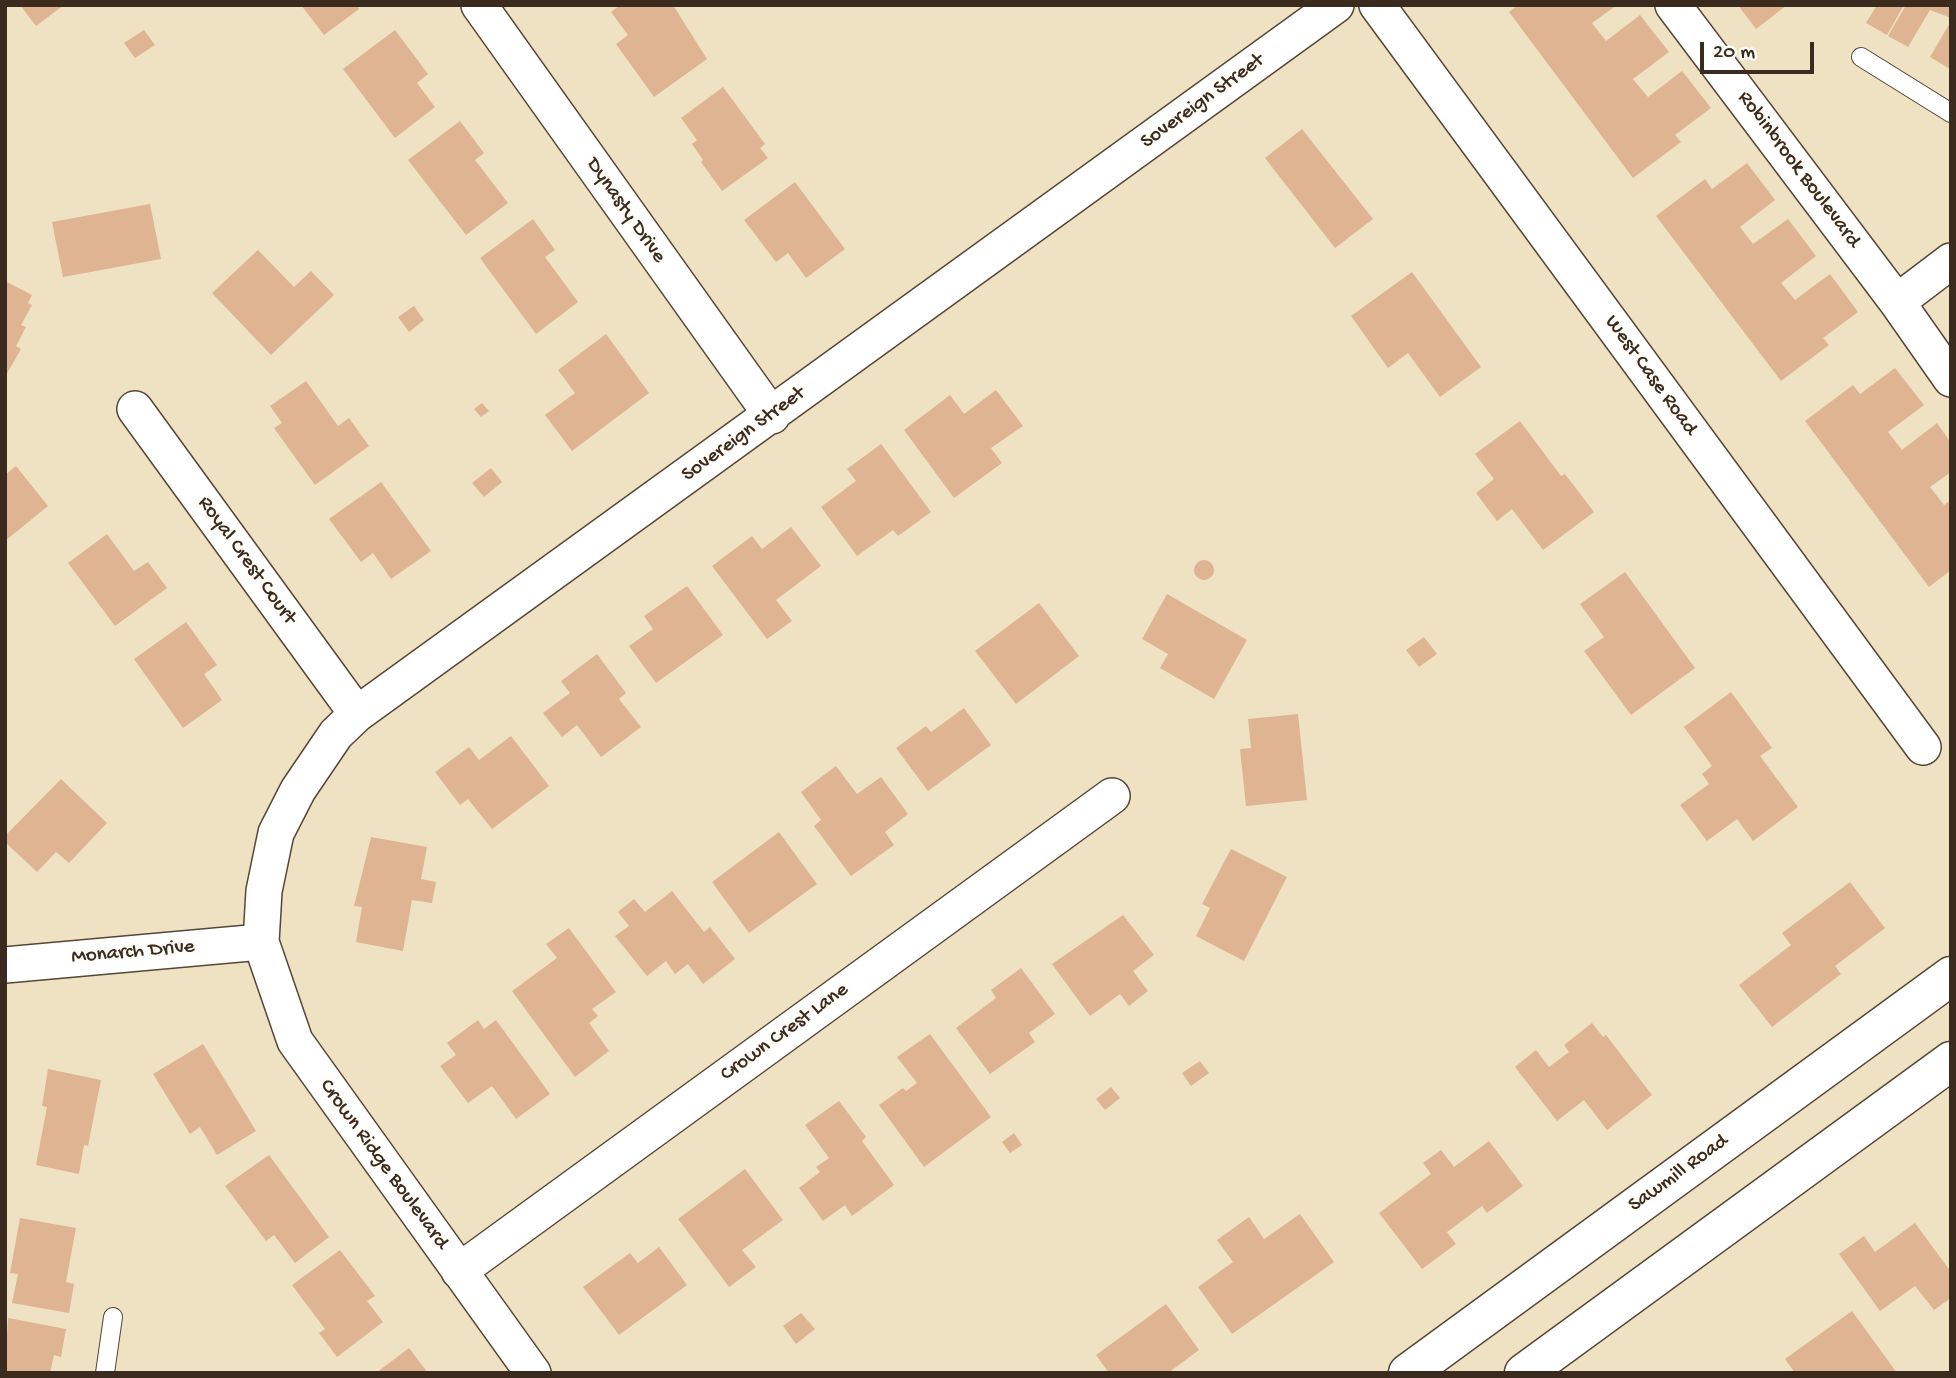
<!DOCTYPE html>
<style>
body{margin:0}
#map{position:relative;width:1956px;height:1378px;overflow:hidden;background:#efe2c2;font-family:"Gochi Hand",sans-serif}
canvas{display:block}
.frame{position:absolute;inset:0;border:7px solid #3b2a1e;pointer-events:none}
.scale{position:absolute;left:1700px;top:42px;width:114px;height:32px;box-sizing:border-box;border:4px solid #3b2a1e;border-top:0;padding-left:9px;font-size:21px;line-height:24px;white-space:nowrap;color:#3b2a1e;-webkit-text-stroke:5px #fdfcf7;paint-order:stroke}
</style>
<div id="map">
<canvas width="1956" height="1378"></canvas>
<div class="frame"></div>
<div class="scale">20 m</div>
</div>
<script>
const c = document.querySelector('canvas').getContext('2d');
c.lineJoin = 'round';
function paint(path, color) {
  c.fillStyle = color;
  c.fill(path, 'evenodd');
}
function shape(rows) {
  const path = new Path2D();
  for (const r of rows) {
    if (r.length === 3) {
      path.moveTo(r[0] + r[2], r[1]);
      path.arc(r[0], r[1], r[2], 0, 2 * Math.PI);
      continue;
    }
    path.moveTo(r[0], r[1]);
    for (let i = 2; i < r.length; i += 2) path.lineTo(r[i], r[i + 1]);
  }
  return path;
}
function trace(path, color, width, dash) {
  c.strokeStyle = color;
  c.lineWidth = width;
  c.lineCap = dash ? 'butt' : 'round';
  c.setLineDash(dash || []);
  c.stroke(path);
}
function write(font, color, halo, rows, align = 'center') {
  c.font = font + ' "Gochi Hand",sans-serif';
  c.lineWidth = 5;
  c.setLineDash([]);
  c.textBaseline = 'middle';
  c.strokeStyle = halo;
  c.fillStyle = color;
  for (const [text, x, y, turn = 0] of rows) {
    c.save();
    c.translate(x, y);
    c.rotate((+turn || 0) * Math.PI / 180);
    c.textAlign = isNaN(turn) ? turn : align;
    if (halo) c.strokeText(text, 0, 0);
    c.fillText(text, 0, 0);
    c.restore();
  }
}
paint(shape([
 [20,5,64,5,36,26],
 [301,5,357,5,359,9,324,35],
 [620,5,673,5,707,59,654,97,616,44,628,35,611,12],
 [1518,5,1617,5,1592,23,1606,41,1640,15,1669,52,1633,79,1648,97,1682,71,1711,108,1675,135,1681,142,1633,178,1509,12],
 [1738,5,1787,5,1756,29],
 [1877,5,1904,5,1887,35,1866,23],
 [1906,5,1951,5,1951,18,1930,10,1908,47,1888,36],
 [1951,21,1951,67,1950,69,1930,57],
 [144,30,155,45,135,58,124,43],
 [395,30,428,74,417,83,435,107,395,138,343,69],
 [723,87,765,144,760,148,768,158,722,191,701,162,703,160,692,144,697,140,681,118],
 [460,121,484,153,475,160,508,203,466,235,408,160],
 [1302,129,1373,219,1335,248,1265,158],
 [1747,163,1775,200,1740,227,1746,235,1753,244,1788,219,1816,256,1781,283,1795,300,1830,274,1858,312,1823,338,1829,345,1781,381,1656,216,1705,179,1712,189],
 [795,182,845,249,806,278,788,253,776,262,744,220],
 [150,204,161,259,63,277,52,222],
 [533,219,555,250,545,257,578,302,536,334,480,258],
 [258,250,294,287,311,271,334,295,271,355,212,293],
 [1412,272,1481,367,1440,397,1408,353,1388,368,1351,316],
 [5,281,32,295,28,303,32,305,21,325,26,327,16,346,21,349,5,377],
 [414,306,424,320,409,332,398,317],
 [606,334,649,393,572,451,545,415,575,393,558,370],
 [1895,368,1924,405,1888,432,1902,450,1937,423,1951,443,1951,472,1930,487,1944,505,1951,500,1951,570,1929,587,1805,421,1853,385,1860,394],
 [306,381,338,426,349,418,369,446,315,485,274,428,282,423,270,406],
 [996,390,1023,426,991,448,1002,463,954,498,904,430,950,395,964,414],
 [482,403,489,411,481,417,474,409],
 [1520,421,1561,476,1565,474,1594,512,1543,550,1512,509,1497,521,1476,493,1494,479,1475,454],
 [881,444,931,512,898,536,893,530,857,556,821,507,856,481,847,469],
 [16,466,48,506,5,541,5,475],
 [491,468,502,482,484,497,472,483],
 [381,482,431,551,391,579,373,553,361,562,329,519],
 [791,527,821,566,776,600,792,621,767,639,712,566,752,536,762,549],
 [107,534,134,571,148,562,167,588,115,626,68,563],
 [1204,570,10],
 [1625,572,1695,668,1631,715,1584,651,1604,637,1580,604],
 [687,586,723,635,656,683,629,646,653,629,644,616],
 [1167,594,1247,640,1214,699,1160,668,1168,654,1142,639],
 [1039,603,1079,656,1016,704,975,651],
 [186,622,217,665,204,674,222,700,183,728,134,659],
 [1424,637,1437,654,1419,667,1406,650],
 [597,654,626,693,619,699,641,727,601,757,577,725,562,737,543,713,570,693,561,681],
 [1731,692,1772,748,1760,756,1798,807,1753,841,1737,819,1707,841,1680,805,1709,784,1702,774,1712,766,1684,727],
 [964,708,991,745,928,791,896,748,926,726,931,732],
 [1298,714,1307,800,1246,806,1240,749,1251,748,1248,719],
 [511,736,549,786,492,829,468,799,460,805,435,772,469,747,479,760],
 [836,766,857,794,881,777,908,814,885,832,894,845,851,876,814,826,821,820,801,792],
 [61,779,107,823,69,863,56,852,37,872,5,842,5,836],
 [779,832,817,884,749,933,712,882],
 [371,837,427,847,421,879,436,882,432,903,412,900,403,951,356,942,362,907,354,906],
 [1231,849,1287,877,1244,961,1196,936,1210,908,1202,904],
 [1850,882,1885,928,1835,966,1841,974,1772,1027,1739,985,1791,945,1782,933],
 [672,891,704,932,710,927,735,959,703,984,688,964,675,974,666,961,647,976,615,936,629,926,618,912,634,899,645,912],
 [1123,915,1154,955,1133,971,1148,991,1129,1006,1120,994,1090,1016,1052,964],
 [569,928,616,992,592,1009,598,1016,589,1023,609,1051,575,1077,512,991,557,958,546,944],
 [1021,968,1055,1014,1029,1033,1035,1042,990,1074,956,1028,996,998,991,990],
 [478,1020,484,1029,496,1020,550,1094,516,1119,492,1086,468,1103,440,1066,456,1055,447,1043],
 [1592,1023,1603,1037,1606,1035,1652,1095,1607,1130,1584,1100,1557,1121,1515,1067,1536,1050,1549,1067,1569,1052,1564,1045],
 [930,1034,991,1117,924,1167,879,1105,903,1088,906,1091,917,1083,897,1057],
 [203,1044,256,1131,217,1155,200,1127,190,1134,153,1074],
 [1200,1061,1209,1073,1191,1086,1182,1073],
 [48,1069,101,1080,88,1146,84,1145,79,1174,36,1165,47,1107,42,1106],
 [1111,1087,1120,1098,1105,1110,1096,1099],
 [839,1101,866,1137,862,1141,894,1185,852,1216,845,1205,823,1221,799,1188,820,1172,816,1167,829,1158,805,1125],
 [1014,1133,1022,1145,1010,1153,1002,1142],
 [1489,1141,1523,1186,1487,1213,1482,1206,1447,1232,1456,1244,1422,1269,1379,1213,1431,1174,1423,1163,1441,1150,1454,1167],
 [269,1155,329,1237,295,1263,274,1235,266,1241,225,1186],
 [745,1169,783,1220,742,1250,756,1267,729,1287,678,1219],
 [1300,1214,1334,1262,1232,1334,1198,1287,1233,1262,1217,1240,1249,1217,1264,1239],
 [20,1218,76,1228,66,1282,74,1284,69,1313,12,1303,18,1274,10,1273],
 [1915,1223,1951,1272,1951,1298,1934,1310,1915,1286,1880,1311,1839,1254,1864,1236,1875,1252],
 [659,1247,687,1285,619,1335,583,1287,630,1253,638,1263],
 [340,1250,375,1296,367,1301,383,1322,337,1357,319,1333,325,1329,292,1285],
 [1166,1304,1199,1350,1168,1373,1109,1373,1096,1355],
 [1852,1311,1897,1373,1795,1373,1785,1359],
 [801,1313,815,1329,796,1344,783,1326],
 [8,1318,66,1329,61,1357,54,1355,50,1373,5,1373],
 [409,1348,428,1373,376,1373]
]), '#deb493');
const service = shape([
 [1861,57,1951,113],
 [105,1373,113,1317]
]);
const minor = shape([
 [479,5,772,416],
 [1377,5,1923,747],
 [1673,5,1897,302,1951,379],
 [1897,302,1951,261],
 [135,409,357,714],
 [5,965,261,942],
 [459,1271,1112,796],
 [533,1373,295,1041,261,942,264,891,276,833,298,790,336,734,357,714,1336,5]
]);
const primary = shape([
 [1408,1373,1951,976],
 [1524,1373,1951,1061]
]);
trace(service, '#564637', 20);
trace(minor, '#564637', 38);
trace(primary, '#564637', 41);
trace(service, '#fff', 18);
trace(minor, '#fff', 35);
trace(primary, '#fff', 38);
write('21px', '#3b2a1e', '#fdfcf7', [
 ["Sovereign Street",1203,102,-36],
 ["Robinbrook Boulevard",1798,170,53],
 ["Dynasty Drive",625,211,55],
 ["West Case Road",1650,376,54],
 ["Sovereign Street",744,435,-36],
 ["Royal Crest Court",246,561,54],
 ["Monarch Drive",133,953,-5],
 ["Crown Crest Lane",785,1033,-36],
 ["Crown Ridge Boulevard",383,1165,54],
 ["Sawmill Road",1679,1174,-36]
]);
</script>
